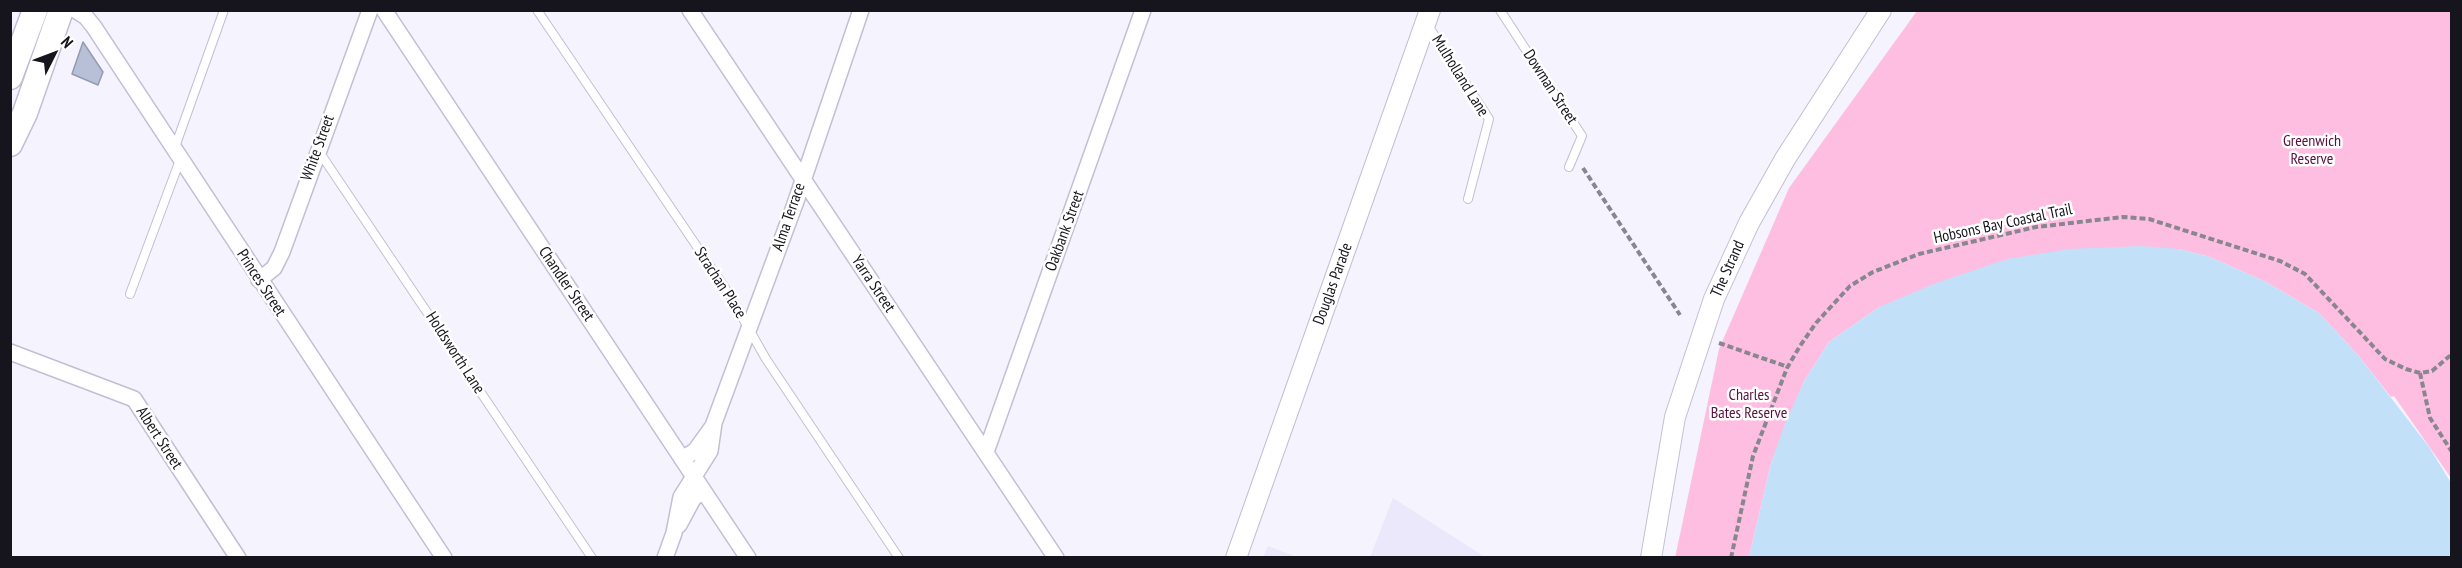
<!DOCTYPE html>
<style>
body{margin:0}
#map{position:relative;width:2462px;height:568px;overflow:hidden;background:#f5f3fd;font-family:"PT Sans Narrow",sans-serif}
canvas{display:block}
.frame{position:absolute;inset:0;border:12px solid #16141d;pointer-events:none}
.north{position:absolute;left:24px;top:24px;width:60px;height:60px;-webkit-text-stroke:4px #fff;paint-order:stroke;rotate:48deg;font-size:16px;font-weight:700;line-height:24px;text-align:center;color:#16141d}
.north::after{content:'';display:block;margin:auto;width:21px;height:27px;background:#16141d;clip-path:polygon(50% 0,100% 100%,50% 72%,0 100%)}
</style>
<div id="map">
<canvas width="2462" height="568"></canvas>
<div class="frame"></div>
<div class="north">N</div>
</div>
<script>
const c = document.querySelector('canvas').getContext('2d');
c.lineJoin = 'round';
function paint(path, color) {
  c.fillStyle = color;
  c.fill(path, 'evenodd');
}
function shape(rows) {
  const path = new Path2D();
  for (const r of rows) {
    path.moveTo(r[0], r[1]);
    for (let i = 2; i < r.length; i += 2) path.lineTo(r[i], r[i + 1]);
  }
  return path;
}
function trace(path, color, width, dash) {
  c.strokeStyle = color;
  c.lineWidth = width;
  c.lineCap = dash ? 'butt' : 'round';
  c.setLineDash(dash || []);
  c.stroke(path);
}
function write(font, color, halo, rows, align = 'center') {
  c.font = font + ' "PT Sans Narrow",sans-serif';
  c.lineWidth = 5;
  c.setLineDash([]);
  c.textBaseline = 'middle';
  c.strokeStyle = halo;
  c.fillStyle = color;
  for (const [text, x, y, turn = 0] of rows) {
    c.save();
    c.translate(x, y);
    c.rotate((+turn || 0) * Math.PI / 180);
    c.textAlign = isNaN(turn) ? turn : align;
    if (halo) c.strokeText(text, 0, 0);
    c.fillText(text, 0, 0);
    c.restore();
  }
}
paint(shape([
 [1393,498,1485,557,1370,557],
 [1268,546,1297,557,1263,557]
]), '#ebe8fb');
paint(shape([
 [1917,11,2451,11,2451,478,2394,396,2391,397,2357,354,2319,313,2266,282,2210,257,2179,249,1879,307,1829,342,1804,381,1771,463,1749,557,1675,558,1719,349,1789,188]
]), '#febee1');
paint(shape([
 [2142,246,2179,249,2210,257,2266,282,2319,313,2357,354,2429,447,2451,483,2451,557,1749,557,1771,463,1785,424,1804,381,1829,342,1879,307,1936,283,2007,259,2069,249]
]), '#c3e0f9');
const building = shape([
 [83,42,103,72,98,85,72,74,83,42]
]);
paint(building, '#b8c0d7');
trace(building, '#939bb0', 1.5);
const service = shape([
 [537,10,729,294,766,359,899,558],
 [1500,10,1582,136,1569,167],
 [1427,24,1489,119,1468,199],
 [175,147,224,10],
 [318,150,592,558],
 [130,294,180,160]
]);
const minor = shape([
 [75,10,86,17,94,27,444,558],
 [384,10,748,558],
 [690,10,1056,558],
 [259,280,274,268,282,252,370,10],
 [10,352,134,399,238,558],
 [986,452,1143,10],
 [682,459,695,451,713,426],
 [679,525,693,499,703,490],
 [665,558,674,533,681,497,710,451,714,423,795,204,861,10]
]);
const tertiary = shape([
 [1236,558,1430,10],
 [1651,558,1675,417,1714,299,1749,223,1785,159,1881,10]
]);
const primary = shape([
 [10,77,35,10],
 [10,144,25,113,61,10]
]);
trace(service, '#c3bed5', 10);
trace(minor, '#c3bed5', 18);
trace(tertiary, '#c3bed5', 22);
trace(primary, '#c3bed5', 27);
trace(shape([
 [1583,168,1680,315],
 [1719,343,1788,367],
 [2420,373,2430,418,2452,452],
 [1731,558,1753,456,1787,368,1800,346,1816,323,1850,286,1873,272,1919,254,2036,227,2123,217,2149,219,2280,261,2305,274,2385,359,2406,369,2420,373,2432,371,2452,354]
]), '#88868f', 4, [6, 3]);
trace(service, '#fff', 8);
trace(minor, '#fff', 15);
trace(tertiary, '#fff', 20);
trace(primary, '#fff', 24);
write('16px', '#16141d', '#fff', [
 ["Mulholland Lane",1460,76,58],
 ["Dowman Street",1550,87,57],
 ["White Street",318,148,-70],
 ["Alma Terrace",789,217,-71],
 ["Hobsons Bay Coastal Trail",2003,224,-12],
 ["Oakbank Street",1065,231,-70],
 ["The Strand",1728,269,-66],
 ["Princes Street",261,283,57],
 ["Strachan Place",720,283,57],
 ["Chandler Street",566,284,56],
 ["Yarra Street",873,284,56],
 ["Douglas Parade",1333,284,-70],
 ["Holdsworth Lane",455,353,57],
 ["Albert Street",159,438,57]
]);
write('16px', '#581140', '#fff', [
 ["Greenwich",2312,141],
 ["Reserve",2312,159],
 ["Charles",1749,395],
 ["Bates Reserve",1749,413]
]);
</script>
